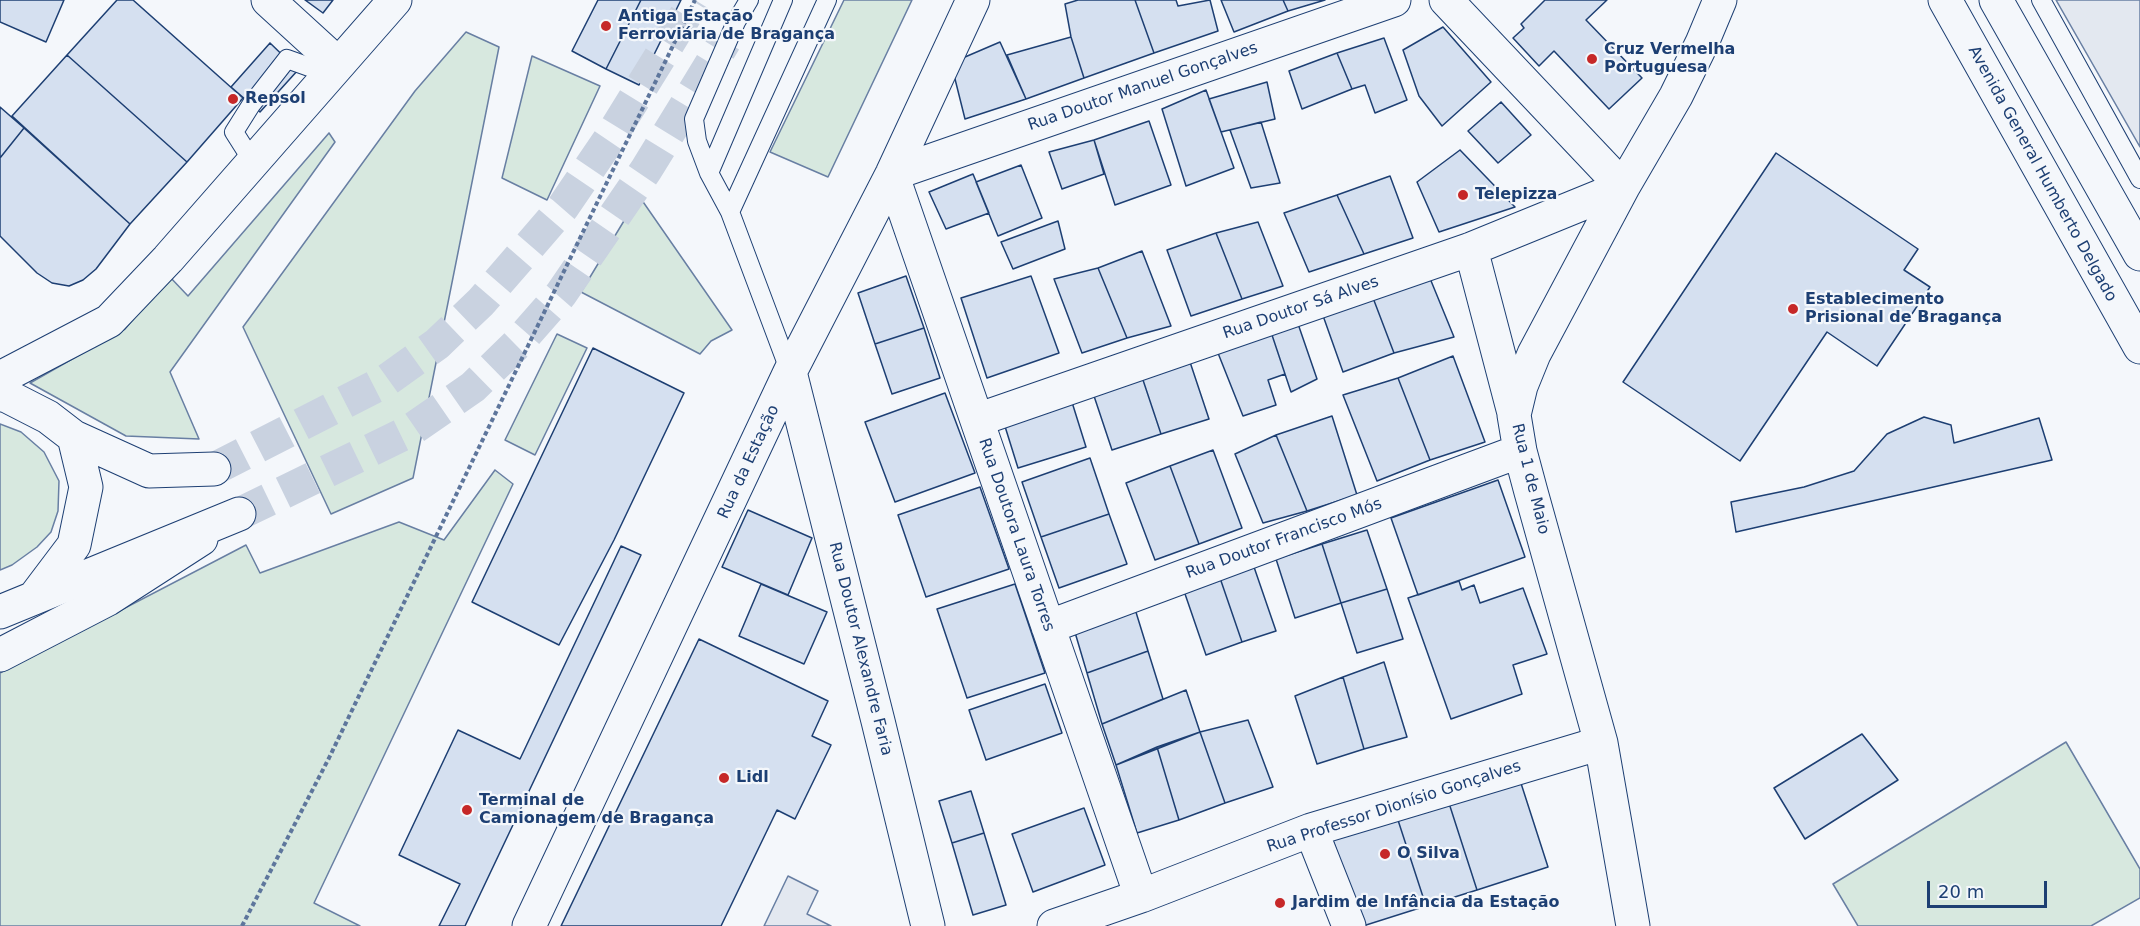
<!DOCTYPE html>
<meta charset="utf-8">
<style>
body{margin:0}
#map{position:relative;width:2140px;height:926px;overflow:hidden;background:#f4f7fb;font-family:"DejaVu Sans",sans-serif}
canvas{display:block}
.scale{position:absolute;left:1927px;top:881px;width:120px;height:27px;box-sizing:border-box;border:3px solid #1d3f73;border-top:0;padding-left:8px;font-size:18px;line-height:21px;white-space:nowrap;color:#1d3f73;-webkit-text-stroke:4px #f4f7fb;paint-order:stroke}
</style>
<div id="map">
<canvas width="2140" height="926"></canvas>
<div class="scale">20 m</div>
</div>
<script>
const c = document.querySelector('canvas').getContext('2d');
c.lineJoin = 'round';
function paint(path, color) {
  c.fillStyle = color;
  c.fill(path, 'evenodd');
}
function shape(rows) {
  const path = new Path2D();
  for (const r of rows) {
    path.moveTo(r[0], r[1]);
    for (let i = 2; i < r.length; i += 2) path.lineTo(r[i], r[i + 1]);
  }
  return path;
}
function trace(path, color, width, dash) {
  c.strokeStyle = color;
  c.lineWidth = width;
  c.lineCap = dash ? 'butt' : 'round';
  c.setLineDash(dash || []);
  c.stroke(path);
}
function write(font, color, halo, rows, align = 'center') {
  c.font = font + ' "DejaVu Sans",sans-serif';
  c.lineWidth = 4.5;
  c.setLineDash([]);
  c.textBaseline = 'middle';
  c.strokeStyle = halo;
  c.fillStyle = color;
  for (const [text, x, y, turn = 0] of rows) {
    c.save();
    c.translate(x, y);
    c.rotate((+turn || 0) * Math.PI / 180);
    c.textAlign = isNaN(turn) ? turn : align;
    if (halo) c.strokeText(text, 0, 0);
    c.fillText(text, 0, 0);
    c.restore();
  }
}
const green = shape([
 [844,0,912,0,828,177,770,152,844,0],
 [466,32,499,47,413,478,331,514,243,327,415,91,466,32],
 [532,56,600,86,547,200,502,178,532,56],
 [329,133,335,142,170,372,199,439,126,436,30,383,125,329,169,276,188,296,329,133],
 [639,196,732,330,711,341,700,354,581,292,639,196],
 [557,334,587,348,535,455,505,440,557,334],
 [0,424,21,432,44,452,59,481,58,511,51,532,37,547,12,565,0,570,0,424],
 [495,470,513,484,314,903,360,926,0,926,0,673,246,545,260,573,399,522,444,540,495,470],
 [2066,742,2140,869,2140,898,2091,926,1858,926,1833,884,2066,742]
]);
paint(green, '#d7e8df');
trace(green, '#687fa3', 1.5);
const parking = shape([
 [2056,0,2140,0,2140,147,2056,0],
 [788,876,818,891,807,914,831,926,764,926,788,876]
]);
paint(parking, '#e3e8f0');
trace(parking, '#687fa3', 1.5);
const building = shape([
 [0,0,64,0,46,42,0,22,0,0],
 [117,0,133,0,243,98,187,162,67,55,117,0],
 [305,0,333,0,323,13,305,0],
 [598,0,641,0,606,69,572,51,598,0],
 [641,0,681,0,639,85,606,69,641,0],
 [1078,0,1135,0,1154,53,1084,78,1071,37,1065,4,1078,0],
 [1135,0,1176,0,1178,6,1210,0,1218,31,1154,53,1135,0],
 [1221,0,1283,0,1288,11,1234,32,1221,0],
 [1283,0,1325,0,1288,11,1283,0],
 [1545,0,1607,0,1586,20,1642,78,1609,109,1554,51,1539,66,1513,38,1524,28,1521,24,1545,0],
 [1443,27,1491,82,1442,126,1419,96,1403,50,1443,27],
 [1071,37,1084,78,1026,99,1007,55,1071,37],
 [1384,38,1407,100,1375,113,1365,85,1352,89,1337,53,1384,38],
 [1000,42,1026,99,965,119,951,63,1000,42],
 [270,43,298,70,260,112,231,87,270,43],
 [1337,53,1352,89,1302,109,1289,71,1337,53],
 [67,55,187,162,130,224,12,116,67,55],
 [1267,82,1275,119,1221,132,1209,99,1267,82],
 [1206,90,1234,168,1186,186,1162,109,1206,90],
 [1501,102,1531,135,1498,163,1468,131,1501,102],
 [0,107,24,128,0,158,0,107],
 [1149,121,1171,185,1115,205,1094,140,1149,121],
 [1261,122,1280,183,1251,188,1230,130,1261,122],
 [24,128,130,224,96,269,83,280,69,286,52,283,37,273,0,236,0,158,24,128],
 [1094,140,1104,174,1062,189,1049,152,1094,140],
 [1460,150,1515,207,1439,232,1417,182,1460,150],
 [1776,153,1918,249,1904,270,1930,287,1877,366,1827,332,1740,461,1623,382,1776,153],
 [1021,165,1042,218,998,236,976,182,1021,165],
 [973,174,989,213,946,229,929,192,973,174],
 [1390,176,1413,238,1364,254,1337,195,1390,176],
 [1337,195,1364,254,1309,272,1284,213,1337,195],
 [1058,221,1065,249,1013,269,1001,242,1058,221],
 [1258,222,1283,286,1242,299,1216,233,1258,222],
 [1216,233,1242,299,1191,316,1167,250,1216,233],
 [1142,251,1171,326,1127,338,1098,268,1142,251],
 [1098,268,1127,338,1082,353,1054,279,1098,268],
 [1427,271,1454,337,1394,353,1370,290,1427,271],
 [906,276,924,328,875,344,858,293,906,276],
 [1031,276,1059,353,987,378,961,298,1031,276],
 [1370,290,1394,353,1343,372,1321,310,1370,290],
 [1296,318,1317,379,1291,392,1270,329,1296,318],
 [924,328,940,378,892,394,875,344,924,328],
 [1270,329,1285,374,1268,380,1276,405,1243,416,1216,348,1270,329],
 [593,348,684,393,614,540,559,645,472,602,593,348],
 [1453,356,1485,442,1430,460,1398,378,1453,356],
 [1189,359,1209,419,1161,434,1141,374,1189,359],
 [1141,374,1161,434,1112,450,1092,390,1141,374],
 [1398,378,1430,460,1377,481,1343,395,1398,378],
 [945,393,975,473,895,502,865,422,945,393],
 [1071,399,1086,447,1018,468,1003,420,1071,399],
 [1332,416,1357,495,1307,511,1276,435,1332,416],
 [1924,417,1951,425,1954,443,2039,418,2052,460,1736,532,1731,502,1804,487,1854,471,1887,434,1924,417],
 [1276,435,1307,511,1263,523,1235,454,1276,435],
 [1213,450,1242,528,1199,544,1170,466,1213,450],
 [1090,458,1109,514,1041,537,1022,482,1090,458],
 [1170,466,1199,544,1155,560,1126,483,1170,466],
 [1498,480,1525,557,1418,595,1391,518,1498,480],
 [980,487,1009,569,926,597,898,515,980,487],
 [748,510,812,538,788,595,722,567,748,510],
 [1109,514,1127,564,1059,588,1041,537,1109,514],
 [1367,530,1387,589,1341,603,1322,544,1367,530],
 [1322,544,1341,603,1295,618,1276,559,1322,544],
 [621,546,641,555,465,926,439,926,460,884,399,855,458,730,520,759,621,546],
 [1254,567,1276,631,1242,642,1220,578,1254,567],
 [1220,578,1242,642,1206,655,1184,591,1220,578],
 [1459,581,1462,590,1474,585,1480,603,1523,588,1547,654,1513,665,1522,694,1451,719,1408,598,1459,581],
 [761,584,827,612,804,664,739,636,761,584],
 [1015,584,1045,673,967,698,937,609,1015,584],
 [1387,589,1403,639,1357,653,1341,603,1387,589],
 [1135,609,1148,651,1087,673,1074,629,1135,609],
 [699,639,828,701,812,736,831,745,795,819,777,810,721,926,561,926,699,639],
 [1148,651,1163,699,1102,724,1087,673,1148,651],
 [1384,662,1407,737,1364,749,1343,677,1384,662],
 [1343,677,1364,749,1317,764,1295,696,1343,677],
 [1045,684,1062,733,986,760,969,710,1045,684],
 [1186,690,1200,732,1116,765,1102,724,1186,690],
 [1248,720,1273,787,1225,803,1200,732,1248,720],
 [1200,732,1225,803,1179,820,1157,747,1200,732],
 [1862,734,1898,780,1805,839,1774,788,1862,734],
 [1157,747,1179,820,1137,833,1116,765,1157,747],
 [1518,774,1548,867,1477,890,1447,797,1518,774],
 [971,791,984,833,952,843,939,801,971,791],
 [1447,797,1477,890,1426,906,1396,814,1447,797],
 [1084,808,1105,865,1033,892,1012,834,1084,808],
 [1396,814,1426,906,1363,926,1331,835,1396,814],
 [984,833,1006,905,973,915,952,843,984,833]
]);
paint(building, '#d5e0f0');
trace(building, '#1d3f73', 1.5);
trace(shape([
 [214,469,384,382,437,344,481,302,563,207,610,138,695,0],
 [239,514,408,432,473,387,519,342,561,294,646,170,725,41]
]), '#c9d2e0', 33, [33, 16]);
const service = shape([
 [749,0,736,22,694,119,697,141,709,173,730,212,790,372],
 [2041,0,2140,179],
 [253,162,234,132,251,105,287,59,329,74],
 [709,173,783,0],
 [730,212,827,0]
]);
const minor = shape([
 [268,0,338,64],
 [1446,0,1623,187],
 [1471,249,1514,413],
 [790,372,878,721,928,926],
 [0,378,109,321,168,259,395,0],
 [977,420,1471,249,1623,187],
 [1048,627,1520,451],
 [0,655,108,599,201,539],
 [1311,830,1349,926],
 [1141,896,892,174,1394,0],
 [529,926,790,372,892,174,973,0],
 [1054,926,1141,896,1311,830,1601,743],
 [1633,926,1601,743,1531,492,1520,451,1514,415,1521,386,1534,354,1623,187,1676,96,1702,43,1720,0]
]);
const secondary = shape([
 [1945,0,2140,347],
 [1996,0,2140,254]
]);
const primary = shape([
 [0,395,5,395,48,417,74,437,86,487,74,545,34,598],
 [74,437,149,471,214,469],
 [0,612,239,514]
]);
trace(service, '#1d3f73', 20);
trace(minor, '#1d3f73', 35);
trace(secondary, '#1d3f73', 35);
trace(primary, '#1d3f73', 35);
trace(shape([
 [242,926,329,758,695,0]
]), '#5e769c', 4, [4.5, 3]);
trace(service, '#f4f7fb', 18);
trace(minor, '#f4f7fb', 33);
trace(secondary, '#f4f7fb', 33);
trace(primary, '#f4f7fb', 33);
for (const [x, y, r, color] of [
 [606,26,6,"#c62828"],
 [1592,59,6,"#c62828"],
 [233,99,6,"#c62828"],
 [1463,195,6,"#c62828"],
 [1793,309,6,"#c62828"],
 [724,778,6,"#c62828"],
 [467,810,6,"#c62828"],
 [1385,854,6,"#c62828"],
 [1280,903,6,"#c62828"]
]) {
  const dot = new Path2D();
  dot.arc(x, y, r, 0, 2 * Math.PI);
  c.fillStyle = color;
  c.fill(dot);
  trace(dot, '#f4f7fb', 2);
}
write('bold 16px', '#1d3f73', '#f4f7fb', [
 ["Antiga Estação",618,17],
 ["Ferroviária de Bragança",618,35],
 ["Cruz Vermelha",1604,50],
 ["Portuguesa",1604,68],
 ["Repsol",245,99],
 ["Telepizza",1475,195],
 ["Establecimento",1805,300],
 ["Prisional de Bragança",1805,318],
 ["Lidl",736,778],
 ["Terminal de",479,801],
 ["Camionagem de Bragança",479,819],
 ["O Silva",1397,854],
 ["Jardim de Infância da Estação",1292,903]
], 'left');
write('16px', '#1d3f73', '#f4f7fb', [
 ["Rua Doutor Manuel Gonçalves",1143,87,-19],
 ["Avenida General Humberto Delgado",2042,174,61],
 ["Rua Doutor Sá Alves",1301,308,-19],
 ["Rua da Estação",749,462,-65],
 ["Rua 1 de Maio",1530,479,76],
 ["Rua Doutora Laura Torres",1016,535,71],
 ["Rua Doutor Francisco Mós",1284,539,-20],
 ["Rua Doutor Alexandre Faria",860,649,76],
 ["Rua Professor Dionísio Gonçalves",1394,807,-18]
]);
</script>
